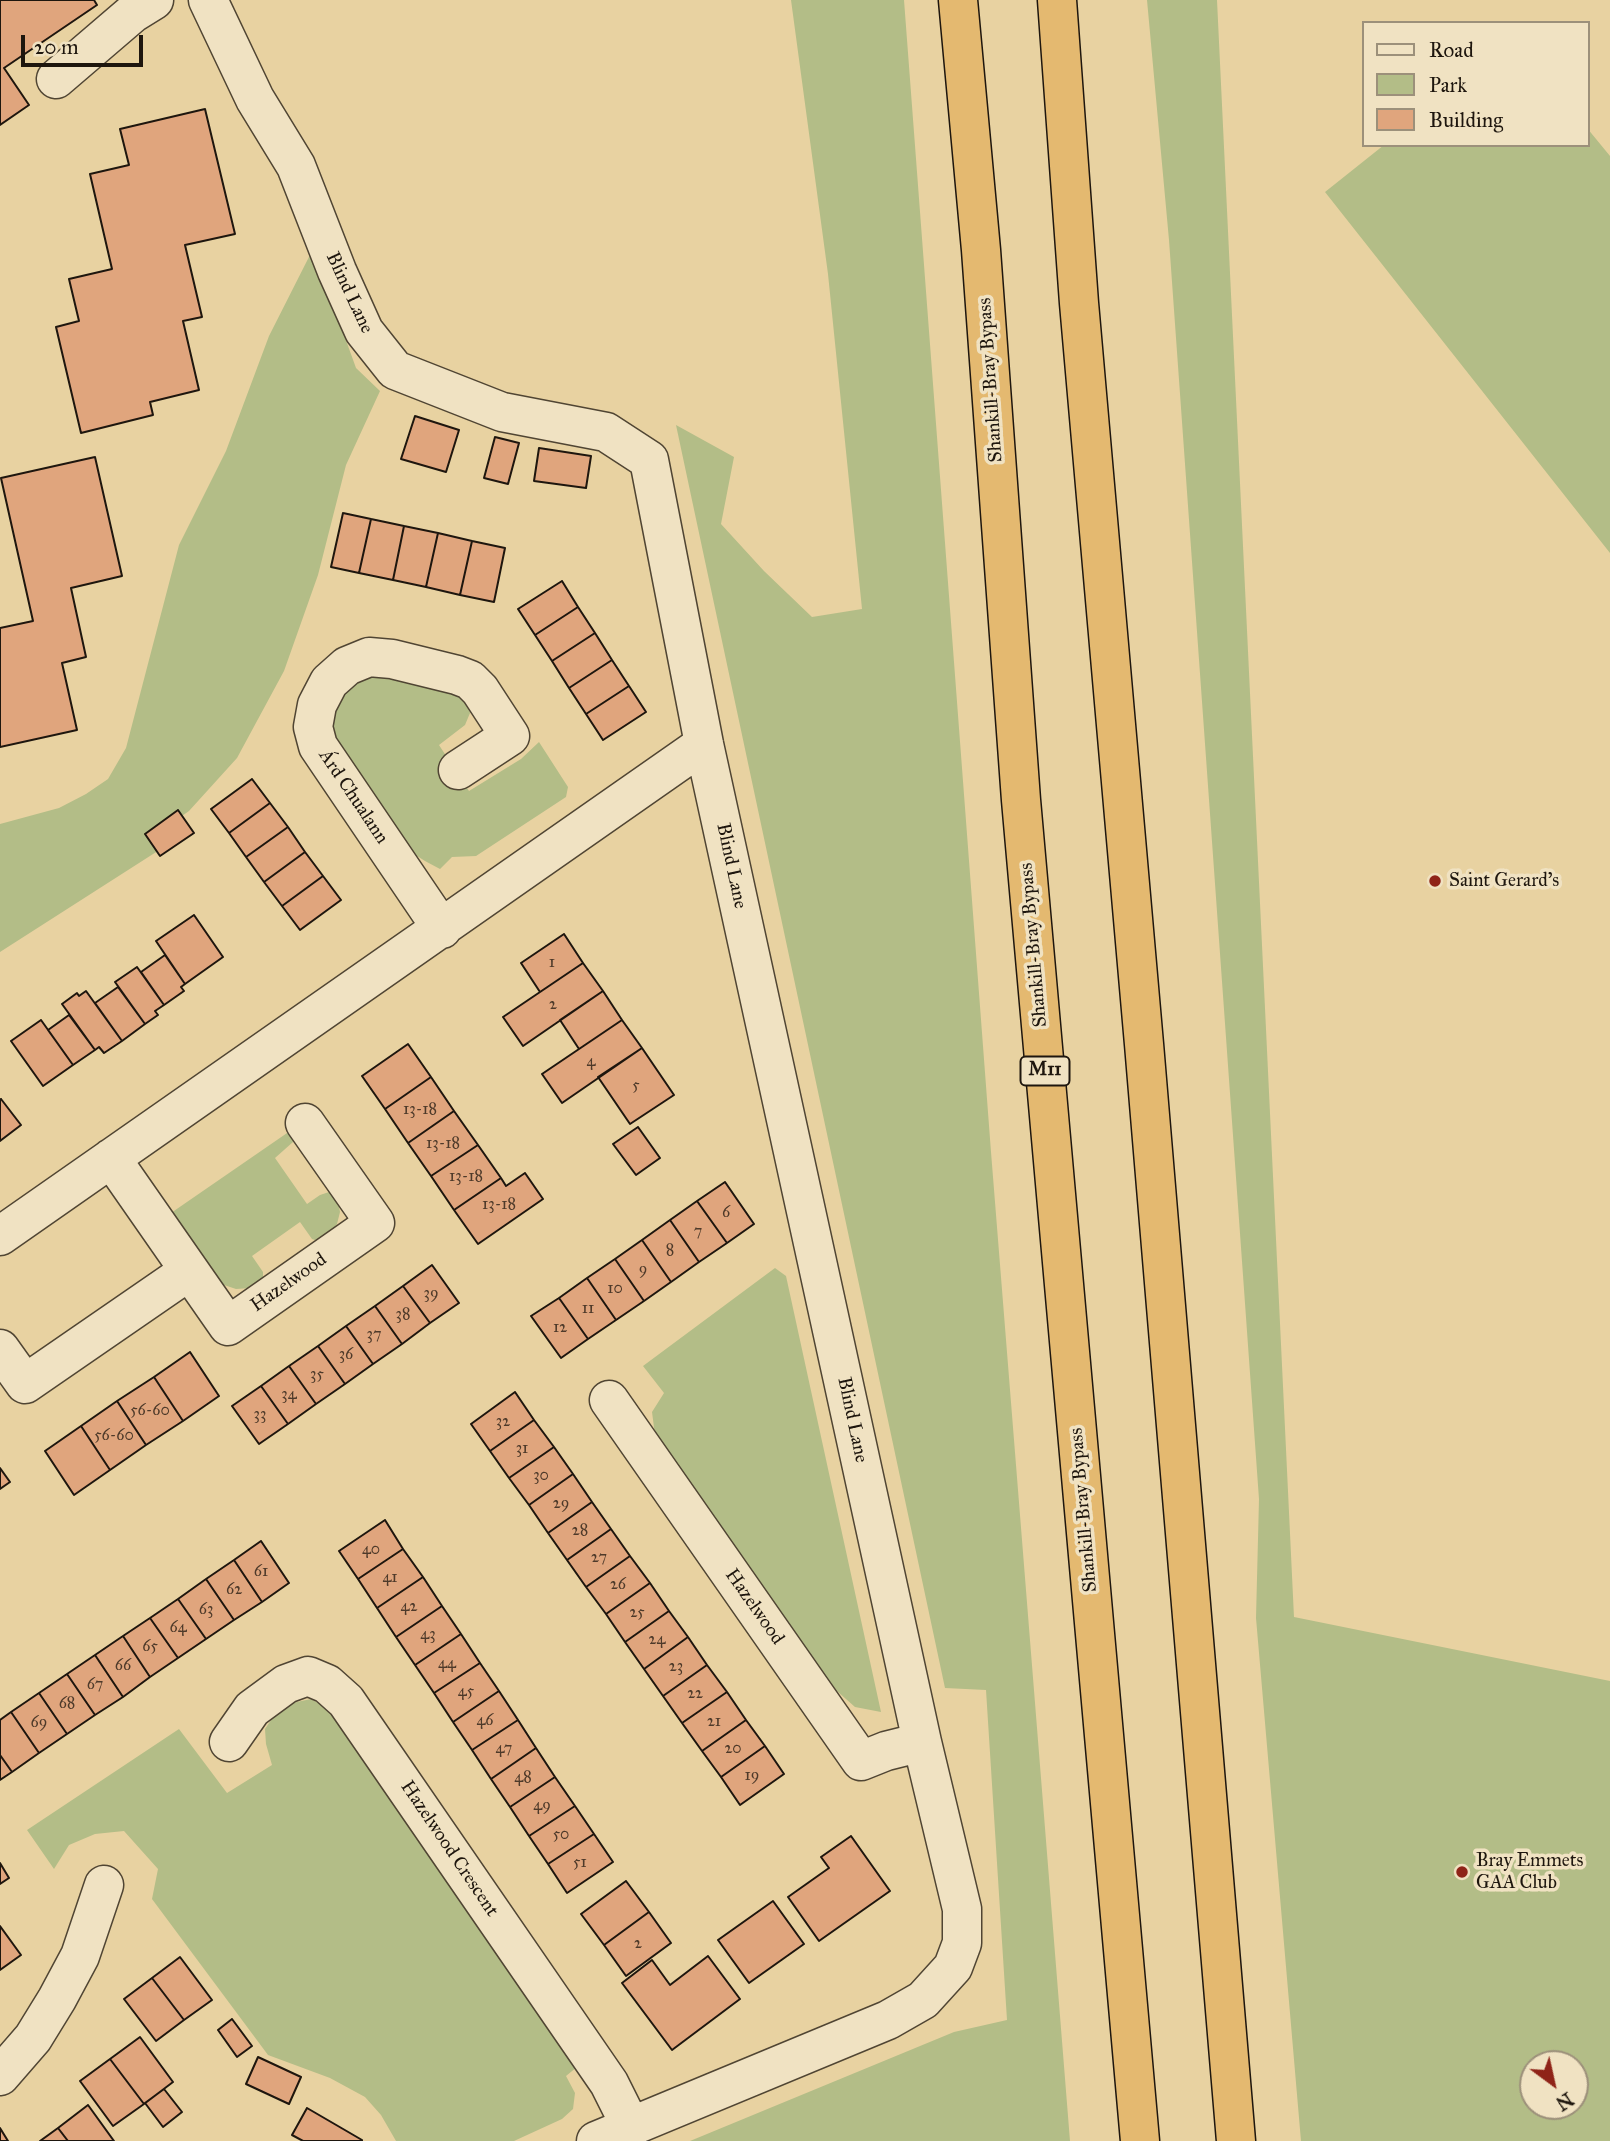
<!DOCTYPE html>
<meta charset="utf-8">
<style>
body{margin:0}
#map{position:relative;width:1610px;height:2141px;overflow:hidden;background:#e8d2a1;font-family:"IM FELL Great Primer",serif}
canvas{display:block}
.legend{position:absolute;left:1362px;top:21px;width:228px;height:126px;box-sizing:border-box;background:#f0e2c2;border:2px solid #9c907a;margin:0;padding:9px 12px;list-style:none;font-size:21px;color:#1e160e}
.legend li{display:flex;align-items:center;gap:14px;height:35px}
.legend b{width:35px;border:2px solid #9c907a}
.north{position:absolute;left:1519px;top:2050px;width:70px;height:70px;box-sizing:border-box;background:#f0e2c2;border:2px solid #9c907a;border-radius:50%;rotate:147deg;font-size:19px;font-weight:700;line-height:28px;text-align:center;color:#1e160e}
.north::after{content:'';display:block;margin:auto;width:24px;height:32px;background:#8f2418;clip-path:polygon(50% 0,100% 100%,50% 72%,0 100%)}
.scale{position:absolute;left:21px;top:35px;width:122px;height:32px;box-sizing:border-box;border:4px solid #1e160e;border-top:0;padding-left:9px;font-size:21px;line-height:24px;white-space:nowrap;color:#1e160e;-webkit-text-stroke:5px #f0e2c2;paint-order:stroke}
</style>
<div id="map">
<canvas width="1610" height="2141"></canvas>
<ul class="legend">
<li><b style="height:9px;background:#f0e2c2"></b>Road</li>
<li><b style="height:19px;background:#b3bd87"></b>Park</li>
<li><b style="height:19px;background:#e0a57d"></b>Building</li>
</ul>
<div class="north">N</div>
<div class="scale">20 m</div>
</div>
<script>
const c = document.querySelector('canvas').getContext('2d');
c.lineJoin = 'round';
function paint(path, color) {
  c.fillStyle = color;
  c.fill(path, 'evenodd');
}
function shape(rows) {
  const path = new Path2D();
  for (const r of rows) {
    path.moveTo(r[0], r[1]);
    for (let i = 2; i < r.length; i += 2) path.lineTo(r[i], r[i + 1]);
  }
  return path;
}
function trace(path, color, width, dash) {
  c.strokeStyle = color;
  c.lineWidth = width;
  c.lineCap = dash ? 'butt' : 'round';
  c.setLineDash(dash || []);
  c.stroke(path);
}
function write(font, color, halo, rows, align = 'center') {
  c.font = font + ' "IM FELL Great Primer",serif';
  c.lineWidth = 7;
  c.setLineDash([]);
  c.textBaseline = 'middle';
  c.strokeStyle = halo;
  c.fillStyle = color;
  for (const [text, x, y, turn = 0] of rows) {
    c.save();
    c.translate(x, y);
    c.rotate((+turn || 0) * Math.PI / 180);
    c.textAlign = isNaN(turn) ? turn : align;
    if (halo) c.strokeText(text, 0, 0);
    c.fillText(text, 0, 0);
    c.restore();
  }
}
paint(shape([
 [791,0,904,0,991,1152,1070,2141,690,2141,954,2032,1007,2020,986,1690,945,1688,676,425,734,457,721,524,764,571,812,617,862,609,828,274],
 [1147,0,1217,0,1294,1617,1610,1681,1610,2141,1301,2141,1256,1618,1259,1499,1169,240],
 [1533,2064,1575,2064,1575,2106,1533,2106],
 [1587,128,1610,156,1610,553,1325,192,1384,145,1587,145],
 [313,249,356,368,380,391,346,465,318,575,284,671,237,758,189,811,156,834,164,847,0,952,0,824,59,808,86,794,108,779,126,748,179,545,226,451,269,336],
 [363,670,458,688,468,701,470,713,465,725,439,745,469,791,521,759,539,742,568,787,566,797,476,856,452,857,440,869,425,861,414,854,325,728,330,694],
 [290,1131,294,1137,293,1142,275,1158,307,1204,320,1195,329,1192,334,1194,338,1201,340,1212,337,1224,330,1234,318,1241,312,1239,300,1222,252,1256,263,1272,263,1278,251,1288,236,1289,224,1285,214,1276,171,1213],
 [775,1268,786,1276,881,1712,855,1707,821,1677,655,1435,652,1412,664,1393,643,1366],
 [311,1699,329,1709,577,2067,566,2076,575,2093,573,2109,562,2119,514,2141,396,2141,381,2115,365,2097,330,2078,268,2055,152,1899,158,1869,124,1831,95,1834,69,1845,54,1869,27,1830,179,1729,227,1793,272,1765,266,1744,265,1729,275,1714,292,1703]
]), '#b3bd87');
const building = shape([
 [0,0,94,0,97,5,4,68,29,105,0,125,0,0],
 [205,109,235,234,185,245,202,317,183,321,199,390,150,402,153,415,81,433,56,327,79,321,69,279,112,269,90,174,129,165,120,129,205,109],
 [415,416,459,430,446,472,401,459,415,416],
 [495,437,519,443,508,484,484,478,495,437],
 [539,448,591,456,586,488,534,481,539,448],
 [95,457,122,576,71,588,86,657,62,663,77,730,0,747,0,628,33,621,1,478,95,457],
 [343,513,371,519,359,573,331,567,343,513],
 [371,519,404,526,393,580,359,573,371,519],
 [404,526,438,533,426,587,393,580,404,526],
 [438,533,472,541,460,595,426,587,438,533],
 [472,541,505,548,494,602,460,595,472,541],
 [562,581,578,607,535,635,518,609,562,581],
 [578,607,595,633,552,661,535,635,578,607],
 [595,633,612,660,569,688,552,661,595,633],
 [612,660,629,686,586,714,569,688,612,660],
 [629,686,646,712,603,740,586,714,629,686],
 [252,779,270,803,229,833,211,809,252,779],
 [270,803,288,827,246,857,229,833,270,803],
 [178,810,194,833,160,856,145,834,178,810],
 [288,827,305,852,264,882,246,857,288,827],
 [305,852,323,876,282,906,264,882,305,852],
 [323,876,341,900,300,930,282,906,323,876],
 [194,915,223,957,185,984,156,941,194,915],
 [564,934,583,963,540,992,521,963,564,934],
 [165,955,185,984,181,987,184,991,164,1005,141,972,165,955],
 [583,963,603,991,523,1046,503,1017,583,963],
 [137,967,164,1005,155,1011,158,1015,145,1024,115,982,137,967],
 [118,987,145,1024,122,1041,95,1003,118,987],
 [86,991,122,1041,104,1053,99,1047,95,1050,62,1004,77,993,79,996,86,991],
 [603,991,622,1020,579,1049,560,1020,603,991],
 [69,1015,95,1050,73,1065,48,1030,69,1015],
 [41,1020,73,1065,43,1086,11,1041,41,1020],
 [622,1020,642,1048,562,1103,542,1074,622,1020],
 [408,1044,431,1077,385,1109,362,1076,408,1044],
 [642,1048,674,1095,630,1124,598,1077,642,1048],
 [431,1077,454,1111,408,1143,385,1109,431,1077],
 [1,1099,21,1125,0,1141,0,1100,1,1099],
 [454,1111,478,1145,431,1176,408,1143,454,1111],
 [638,1127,660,1158,636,1175,613,1144,638,1127],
 [478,1145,501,1178,454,1210,431,1176,478,1145],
 [525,1173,543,1199,478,1244,454,1210,501,1178,506,1186,525,1173],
 [725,1182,754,1224,727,1243,697,1201,725,1182],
 [697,1201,727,1243,699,1262,670,1220,697,1201],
 [670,1220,699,1262,671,1282,642,1240,670,1220],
 [642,1240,671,1282,644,1301,615,1259,642,1240],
 [615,1259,644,1301,616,1320,587,1278,615,1259],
 [432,1265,459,1303,430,1323,403,1286,432,1265],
 [587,1278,616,1320,588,1339,559,1298,587,1278],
 [403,1286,430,1323,402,1344,375,1306,403,1286],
 [559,1298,588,1339,561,1358,531,1316,559,1298],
 [375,1306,402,1344,373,1364,346,1326,375,1306],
 [346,1326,373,1364,345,1384,318,1346,346,1326],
 [318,1346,345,1384,316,1404,289,1366,318,1346],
 [190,1352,219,1396,183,1421,154,1377,190,1352],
 [289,1366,316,1404,288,1424,261,1386,289,1366],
 [154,1377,183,1421,146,1445,117,1401,154,1377],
 [261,1386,288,1424,259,1444,232,1406,261,1386],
 [515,1392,534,1420,490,1451,471,1424,515,1392],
 [117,1401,146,1445,110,1470,81,1426,117,1401],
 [534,1420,554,1447,509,1478,490,1451,534,1420],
 [81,1426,110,1470,74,1495,45,1451,81,1426],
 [554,1447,573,1474,529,1505,509,1478,554,1447],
 [0,1468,10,1482,0,1489,0,1468],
 [573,1474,592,1502,548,1533,529,1505,573,1474],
 [592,1502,611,1529,567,1560,548,1533,592,1502],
 [385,1520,403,1549,358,1579,339,1551,385,1520],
 [611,1529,630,1556,586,1587,567,1560,611,1529],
 [261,1541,289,1583,262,1602,234,1560,261,1541],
 [403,1549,423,1577,377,1608,358,1579,403,1549],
 [630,1556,650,1583,606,1614,586,1587,630,1556],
 [234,1560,262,1602,234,1620,206,1579,234,1560],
 [423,1577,442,1606,396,1637,377,1608,423,1577],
 [206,1579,234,1620,206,1639,178,1599,206,1579],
 [650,1583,669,1611,625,1642,606,1614,650,1583],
 [178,1599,206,1639,178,1658,150,1618,178,1599],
 [442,1606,461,1634,415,1665,396,1637,442,1606],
 [669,1611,688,1637,644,1669,625,1642,669,1611],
 [150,1618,178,1658,150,1677,123,1636,150,1618],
 [461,1634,480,1663,434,1693,415,1665,461,1634],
 [123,1636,150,1677,123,1697,95,1655,123,1636],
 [688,1637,707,1665,663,1696,644,1669,688,1637],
 [95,1655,123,1697,95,1715,67,1674,95,1655],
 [480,1663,499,1691,453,1722,434,1693,480,1663],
 [707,1665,727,1692,682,1723,663,1696,707,1665],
 [67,1674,95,1715,67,1734,39,1693,67,1674],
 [499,1691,518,1720,472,1750,453,1722,499,1691],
 [727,1692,746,1720,702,1751,682,1723,727,1692],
 [39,1693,67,1734,39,1753,11,1712,39,1693],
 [11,1712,39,1753,12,1772,0,1755,0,1720,11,1712],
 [518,1720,536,1748,491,1779,472,1750,518,1720],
 [746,1720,765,1746,721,1777,702,1751,746,1720],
 [765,1746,784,1774,740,1805,721,1777,765,1746],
 [536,1748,555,1777,510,1807,491,1779,536,1748],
 [0,1755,12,1772,0,1780,0,1755],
 [555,1777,575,1806,529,1836,510,1807,555,1777],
 [575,1806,594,1834,548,1864,529,1836,575,1806],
 [594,1834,613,1862,567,1893,548,1864,594,1834],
 [851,1836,890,1891,819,1941,788,1897,829,1868,821,1857,851,1836],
 [0,1863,9,1878,0,1884,0,1863],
 [626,1881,649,1912,604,1945,581,1914,626,1881],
 [773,1901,804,1944,749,1983,718,1940,773,1901],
 [649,1912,671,1943,626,1976,604,1945,649,1912],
 [0,1926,21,1955,0,1970,0,1926],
 [708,1956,740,1999,672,2050,622,1983,652,1960,670,1985,708,1956],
 [180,1957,212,2000,184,2020,152,1978,180,1957],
 [152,1978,184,2020,156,2041,124,1999,152,1978],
 [232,2019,252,2046,237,2057,218,2030,232,2019],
 [140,2037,173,2082,144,2104,110,2059,140,2037],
 [258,2057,301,2077,289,2104,246,2084,258,2057],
 [110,2059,144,2104,113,2126,80,2081,110,2059],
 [164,2089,182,2112,163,2127,145,2103,164,2089],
 [88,2105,114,2141,68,2141,58,2128,88,2105],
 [307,2108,362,2140,362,2141,303,2141,292,2135,307,2108],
 [0,2128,8,2141,0,2141,0,2128],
 [58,2128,68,2141,40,2141,58,2128]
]);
paint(building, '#e0a57d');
trace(building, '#1e160e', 2);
const minor = shape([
 [208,0,255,99,296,166,337,271,364,331,395,370,502,412,606,432,649,460,704,744,922,1742,962,1909,962,1943,953,1967,923,2000,888,2020,596,2141],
 [56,79,133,13,154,0],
 [442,929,318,746,313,727,317,705,329,682,347,666,369,657,392,659,457,675,470,680,480,690,510,736,458,770],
 [111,1158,228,1326,375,1223,305,1123],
 [0,1236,704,744],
 [0,1349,25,1384,189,1271],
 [609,1400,861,1761,886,1751,922,1742],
 [229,1742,252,1709,286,1684,308,1676,327,1684,346,1701,609,2083,631,2127],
 [0,2076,33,2038,57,1999,80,1956,104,1885]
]);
const motorway = shape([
 [958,0,981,250,1021,800,1140,2141],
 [1057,0,1079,303,1144,1044,1236,2141]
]);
trace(minor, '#504533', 41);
trace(motorway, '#1e160e', 41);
trace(minor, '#f0e2c2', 38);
trace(motorway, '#e4b970', 38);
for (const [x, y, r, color] of [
 [1435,881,7,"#8f2418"],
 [1462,1872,7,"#8f2418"]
]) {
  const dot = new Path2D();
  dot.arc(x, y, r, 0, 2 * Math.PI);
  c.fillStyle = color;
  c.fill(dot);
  trace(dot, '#f0e2c2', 2.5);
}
write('16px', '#4e3a2a', null, [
 ["1",552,963],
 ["2",553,1005],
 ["4",591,1062],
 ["5",636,1086],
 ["13-18",420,1110],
 ["13-18",443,1144],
 ["13-18",466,1177],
 ["13-18",499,1205],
 ["6",726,1213],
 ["7",698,1232],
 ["8",670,1251],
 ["9",643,1270],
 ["10",615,1289],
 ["39",431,1294],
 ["11",588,1309],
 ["38",403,1315],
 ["12",560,1328],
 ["37",374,1335],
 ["36",346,1355],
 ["35",317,1375],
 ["34",289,1395],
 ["56-60",150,1411],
 ["33",260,1415],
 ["32",503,1422],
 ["56-60",114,1436],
 ["31",522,1449],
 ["30",541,1476],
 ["29",561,1504],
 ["28",580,1531],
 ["40",371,1550],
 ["27",599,1558],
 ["61",261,1572],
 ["41",390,1578],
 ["26",618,1585],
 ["62",234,1590],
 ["42",409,1607],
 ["63",206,1610],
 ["25",637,1613],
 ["64",178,1628],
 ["43",428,1635],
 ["24",657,1640],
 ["65",150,1647],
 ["44",447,1664],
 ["66",123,1666],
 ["23",676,1667],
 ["67",95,1685],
 ["45",466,1692],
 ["22",695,1694],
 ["68",67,1704],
 ["46",485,1721],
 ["21",714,1722],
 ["69",39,1723],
 ["47",504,1749],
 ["20",733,1749],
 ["19",752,1776],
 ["48",523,1778],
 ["49",542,1806],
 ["50",561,1835],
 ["51",580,1863],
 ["2",638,1944]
]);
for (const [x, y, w] of [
 [1045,1071,49]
]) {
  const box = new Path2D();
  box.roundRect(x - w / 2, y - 14.5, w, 29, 5);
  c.fillStyle = '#f0e2c2';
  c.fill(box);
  trace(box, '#1e160e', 2);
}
write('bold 18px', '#1e160e', null, [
 ["M11",1045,1071]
]);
write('19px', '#1e160e', '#f0e2c2', [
 ["Blind Lane",349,293,65],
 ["Shankill-Bray Bypass",991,380,-94],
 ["Árd Chualann",353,797,56],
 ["Blind Lane",731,866,78],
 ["Shankill-Bray Bypass",1034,945,-95],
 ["Hazelwood",289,1283,-35],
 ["Blind Lane",852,1420,78],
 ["Shankill-Bray Bypass",1084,1510,-95],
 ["Hazelwood",754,1607,55],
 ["Hazelwood Crescent",449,1849,56]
]);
write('19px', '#1e160e', '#f0e2c2', [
 ["Saint Gerard's",1449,881],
 ["Bray Emmets",1476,1861],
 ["GAA Club",1476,1883]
], 'left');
</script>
